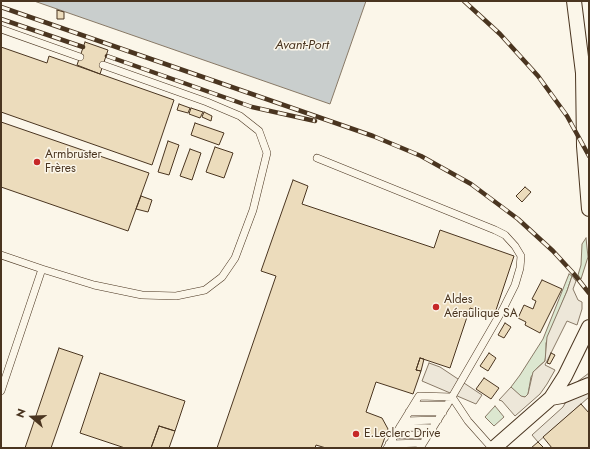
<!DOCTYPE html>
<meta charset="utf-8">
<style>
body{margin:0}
#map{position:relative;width:590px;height:449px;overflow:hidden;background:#fbf6e9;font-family:Jost,sans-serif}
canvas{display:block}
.frame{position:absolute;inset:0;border:2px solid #4a3520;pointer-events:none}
.north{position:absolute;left:12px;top:397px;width:40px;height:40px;-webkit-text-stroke:3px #fbf6e9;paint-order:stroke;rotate:289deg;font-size:11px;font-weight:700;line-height:16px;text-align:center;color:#4a3520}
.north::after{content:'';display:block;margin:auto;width:14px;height:18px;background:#4a3520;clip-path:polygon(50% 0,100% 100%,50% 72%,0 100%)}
</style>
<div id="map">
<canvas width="590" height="449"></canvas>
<div class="frame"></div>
<div class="north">N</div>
</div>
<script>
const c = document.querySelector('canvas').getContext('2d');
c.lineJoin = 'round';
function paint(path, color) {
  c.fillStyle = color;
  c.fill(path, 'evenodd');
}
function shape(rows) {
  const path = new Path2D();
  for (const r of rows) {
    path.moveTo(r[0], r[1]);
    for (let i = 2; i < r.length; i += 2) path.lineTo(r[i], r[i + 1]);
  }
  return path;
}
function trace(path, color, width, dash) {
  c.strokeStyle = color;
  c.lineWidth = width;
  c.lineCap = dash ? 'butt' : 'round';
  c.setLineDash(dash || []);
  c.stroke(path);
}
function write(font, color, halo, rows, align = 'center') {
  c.font = font + ' Jost,sans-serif';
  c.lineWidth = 3;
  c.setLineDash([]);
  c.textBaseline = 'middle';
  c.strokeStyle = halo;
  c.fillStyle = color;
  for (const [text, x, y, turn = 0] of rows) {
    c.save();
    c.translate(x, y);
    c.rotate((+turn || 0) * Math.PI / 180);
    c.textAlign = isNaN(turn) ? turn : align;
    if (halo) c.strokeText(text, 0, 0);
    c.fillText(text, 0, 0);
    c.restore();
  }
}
const green = shape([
 [586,238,588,257,581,279,578,275,581,265,582,244,586,238],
 [569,274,572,276,567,291,546,343,546,354,545,361,537,368,531,377,528,394,525,397,521,397,511,387,520,375,543,339,569,274],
 [495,406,504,417,494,426,485,417,495,406]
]);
paint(green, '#dce7d0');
trace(green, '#887966', 1);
const parking = shape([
 [572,276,576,281,573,289,578,300,582,302,582,309,577,325,567,321,545,365,555,370,547,384,540,394,515,416,502,401,499,400,511,387,521,396,525,397,528,394,533,372,545,361,547,337,567,291,572,276],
 [429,363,440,367,482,395,476,404,422,381,429,363],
 [589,373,589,397,538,442,532,435,563,407,577,382,589,373]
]);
paint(parking, '#ede7d9');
trace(parking, '#887966', 1);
const water = shape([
 [34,1,366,1,330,104,34,1]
]);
paint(water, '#c9cecd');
trace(water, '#887966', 1);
const building = shape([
 [57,10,64,12,64,19,57,19,57,10],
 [85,42,108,50,100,74,77,65,85,42],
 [1,47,47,63,49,56,174,100,152,165,1,112,1,47],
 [179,104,190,108,188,113,177,110,179,104],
 [191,108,203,112,200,118,189,114,191,108],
 [204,112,212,116,211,121,202,117,204,112],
 [1,122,149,173,128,231,1,187,1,122],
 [195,123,224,133,219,145,191,135,195,123],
 [168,141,179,145,169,175,158,172,168,141],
 [215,147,233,153,224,178,206,172,215,147],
 [190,149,201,153,192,180,180,176,190,149],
 [293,180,308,186,302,204,434,248,440,230,514,256,494,316,470,308,450,368,420,358,416,370,421,371,413,394,376,382,366,412,382,418,388,429,381,448,326,448,316,445,315,448,217,448,276,276,261,271,293,180],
 [525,187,531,192,522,202,516,196,525,187],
 [141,196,152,200,148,212,136,209,141,196],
 [542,280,562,289,540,333,525,325,526,322,518,318,524,305,533,309,536,301,532,299,542,280],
 [505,323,511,327,504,338,498,335,505,323],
 [59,348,83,356,51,448,25,448,59,348],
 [489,353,496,358,488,371,480,366,489,353],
 [551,353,555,355,550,364,547,363,551,353],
 [420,358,424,359,421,371,416,370,420,358],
 [100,373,185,401,175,431,159,426,151,448,125,448,80,433,100,373],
 [484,378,499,388,491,399,476,389,484,378],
 [581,404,589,413,589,448,552,448,543,437,581,404],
 [159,426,175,431,169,448,151,448,159,426],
 [538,442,544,448,531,448,538,442]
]);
paint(building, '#ecdcbc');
trace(building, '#4a3520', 1);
const lane = shape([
 [1,29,80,57],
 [317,158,495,230,505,235,515,246,521,256,520,268,515,285,503,309,452,397,420,448],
 [1,255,42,269],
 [1,391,42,269,94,285,142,295,176,296,205,290,222,277,235,258,253,210,267,153,259,131,240,116,207,102,103,65],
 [452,397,468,421,492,448],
 [414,405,447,405],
 [409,412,443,412],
 [404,421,438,420],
 [400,427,433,428],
 [395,435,428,435],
 [389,444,423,443],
 [387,448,419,396,452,397]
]);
const street = shape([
 [574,1,583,73,584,146,589,209],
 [551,398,562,396,589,385],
 [494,448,551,398,565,376,589,327]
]);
trace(lane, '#4a3520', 8);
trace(street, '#4a3520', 16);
trace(lane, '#fbf6e9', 7);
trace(street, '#fbf6e9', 14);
const rail = shape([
 [464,1,500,34,538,76,567,116,589,156],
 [1,7,373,136,421,156,471,184,518,219,553,251,574,274,589,293],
 [1,19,83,47],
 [107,56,252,107,315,121]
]);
trace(rail, '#4a3520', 4.5);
trace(rail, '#fbf6e9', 3, [9]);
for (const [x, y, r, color] of [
 [37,162,4,"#c62828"],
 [436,307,4,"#c62828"],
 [356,434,4,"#c62828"]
]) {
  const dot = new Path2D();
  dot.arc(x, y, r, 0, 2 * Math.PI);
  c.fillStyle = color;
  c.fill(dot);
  trace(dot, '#fbf6e9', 1.5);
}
write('12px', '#4a3520', '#fbf6e9', [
 ["Armbruster",45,155],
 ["Frères",45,169],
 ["Aldes",444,300],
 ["Aéraulique SA",444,314],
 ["E.Leclerc Drive",364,434]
], 'left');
write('italic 13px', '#4a3520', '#fbf6e9', [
 ["Avant-Port",302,46]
]);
</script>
